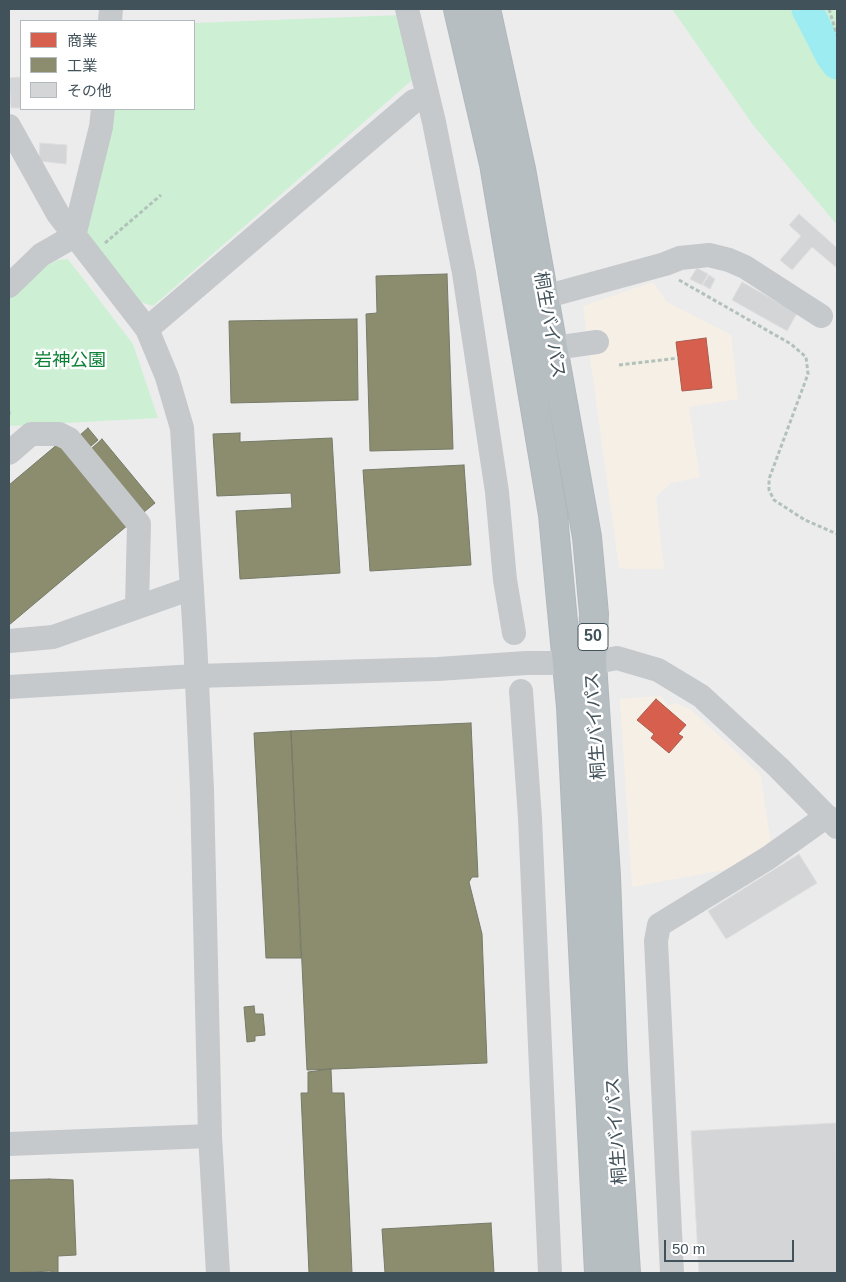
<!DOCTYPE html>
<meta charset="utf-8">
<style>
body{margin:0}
#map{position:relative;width:846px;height:1282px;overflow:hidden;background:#edecec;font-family:Helvetica,"Noto Sans JP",sans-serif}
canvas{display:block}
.frame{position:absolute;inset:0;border:10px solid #42525a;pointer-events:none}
.legend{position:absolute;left:20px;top:20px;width:175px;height:90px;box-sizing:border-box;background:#fff;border:1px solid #b3babd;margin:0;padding:6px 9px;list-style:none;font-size:15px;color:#42525a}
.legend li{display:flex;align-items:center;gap:10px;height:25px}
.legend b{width:25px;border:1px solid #b3babd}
.scale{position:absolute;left:664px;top:1240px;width:130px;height:22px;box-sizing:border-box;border:2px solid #42525a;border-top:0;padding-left:6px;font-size:15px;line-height:18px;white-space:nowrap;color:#42525a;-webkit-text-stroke:4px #fff;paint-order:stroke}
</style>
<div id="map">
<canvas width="846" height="1282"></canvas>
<div class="frame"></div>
<ul class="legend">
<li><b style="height:14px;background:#d6604d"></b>商業</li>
<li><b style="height:14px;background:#8c8c6e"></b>工業</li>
<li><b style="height:14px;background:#d4d5d7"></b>その他</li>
</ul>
<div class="scale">50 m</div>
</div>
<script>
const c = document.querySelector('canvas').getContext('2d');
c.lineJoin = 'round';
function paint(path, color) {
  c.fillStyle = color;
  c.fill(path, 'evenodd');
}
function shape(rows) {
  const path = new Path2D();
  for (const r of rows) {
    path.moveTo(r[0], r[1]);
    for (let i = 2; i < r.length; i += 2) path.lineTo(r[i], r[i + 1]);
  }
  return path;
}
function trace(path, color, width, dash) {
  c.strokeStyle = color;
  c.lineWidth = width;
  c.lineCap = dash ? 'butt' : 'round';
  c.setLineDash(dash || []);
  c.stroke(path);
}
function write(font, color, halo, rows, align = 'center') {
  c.font = font + ' Helvetica,"Noto Sans JP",sans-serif';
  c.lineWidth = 5;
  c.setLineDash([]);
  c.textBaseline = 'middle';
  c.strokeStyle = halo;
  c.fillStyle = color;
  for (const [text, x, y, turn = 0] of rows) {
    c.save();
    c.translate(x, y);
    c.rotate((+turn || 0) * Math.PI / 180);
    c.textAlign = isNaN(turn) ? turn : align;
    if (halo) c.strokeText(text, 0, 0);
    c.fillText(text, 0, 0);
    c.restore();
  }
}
paint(shape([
 [653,282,667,302,731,335,738,399,689,407,700,477,671,483,656,497,664,569,636,569,619,568,583,306],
 [661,696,668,706,675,703,690,709,760,774,771,844,729,869,632,887,620,699]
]), '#f6efe5');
paint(shape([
 [672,9,837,9,837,225,753,125],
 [401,15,418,75,153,306,140,302,85,237,114,109,194,109,194,23],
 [68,259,133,344,158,418,9,426,9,296,33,273,58,260]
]), '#cdf0d5');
const shops = shape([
 [706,338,712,388,682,391,676,342,706,338],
 [656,699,686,725,678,734,683,737,669,753,651,738,654,734,637,720,656,699]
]);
paint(shops, '#d6604d');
trace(shops, '#aa5c51', 1);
const industry = shape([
 [447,274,453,449,370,451,366,314,377,313,376,276,447,274],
 [357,319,358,400,231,403,229,321,357,319],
 [88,428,98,440,90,447,80,435,88,428],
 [240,433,240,442,332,438,340,573,240,579,236,511,292,508,291,493,217,496,213,434,240,433],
 [102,439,155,503,144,512,91,449,102,439],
 [59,443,128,525,9,625,9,485,59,443],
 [464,465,471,565,370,571,363,470,464,465],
 [471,723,478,877,472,877,469,882,482,934,487,1063,307,1070,291,731,471,723],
 [291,731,301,958,266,958,254,733,291,731],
 [254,1006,255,1014,263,1014,265,1035,255,1036,255,1041,247,1042,244,1007,254,1006],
 [331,1069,332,1093,344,1093,352,1273,309,1273,301,1093,308,1093,308,1072,331,1069],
 [49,1179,73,1180,76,1255,58,1256,58,1273,51,1273,51,1271,9,1273,9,1180,49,1179],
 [491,1223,494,1273,385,1273,382,1229,491,1223]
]);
paint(industry, '#8c8c6e');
trace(industry, '#767b68', 1);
trace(shape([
 [807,9,831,56,837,64]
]), '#9decf2', 31);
const building = shape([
 [21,77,21,108,11,108,9,78,21,77],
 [40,143,67,145,66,164,39,161,40,143],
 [799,214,837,248,837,268,812,247,792,270,780,260,801,236,789,225,799,214],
 [697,268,708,274,702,285,690,279,697,268],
 [709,275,715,279,710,289,703,285,709,275],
 [742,282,797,313,787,331,732,300,742,282],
 [799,854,817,883,726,939,708,911,799,854],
 [836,1123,837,1273,699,1273,691,1131,836,1123]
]);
paint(building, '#d4d5d7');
trace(building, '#dededf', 1);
const highway = shape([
 [458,9,494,164,553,515,571,707,599,1273],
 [486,9,521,169,587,537,594,614,592,663,606,876,613,1070,626,1273]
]);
trace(highway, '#b0b8bd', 30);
trace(shape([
 [829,9,837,35],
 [105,243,161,195],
 [679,280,791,344,806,357,808,374,769,479,769,490,774,500,805,520,837,534],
 [619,365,678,358],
 [9,411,9,416]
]), '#b2c2bb', 3, [4, 2.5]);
trace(shape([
 [407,9,434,122,464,273,497,492,505,580,514,633],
 [110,21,111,9],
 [9,126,58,214,147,329,167,377,182,428,195,639,202,790,210,1136,218,1273],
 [74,236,101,127,103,109],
 [9,286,41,255,74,236],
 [544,297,665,264,680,258,709,255,729,260,745,267,821,316],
 [147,329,414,101,428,97],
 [554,348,597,342],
 [9,453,31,434,59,434,69,439,139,524,137,607],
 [9,641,53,637,192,588],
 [9,687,196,676,438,669,526,663,592,663,617,658,658,670,701,696,778,767,837,827],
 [521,691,530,818,550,1273],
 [9,1144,210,1136],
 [672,1273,656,941,659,925,768,858,827,816]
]), '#c5c9cc', 24);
trace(highway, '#b7bec2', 28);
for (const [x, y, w] of [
 [593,637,30]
]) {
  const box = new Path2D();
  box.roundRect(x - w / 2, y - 13.5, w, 27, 4);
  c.fillStyle = '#fff';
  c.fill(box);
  trace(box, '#42525a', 1);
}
write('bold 16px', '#42525a', null, [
 ["50",593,637]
]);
write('18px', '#42525a', '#fff', [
 ["桐生バイパス",549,325,80],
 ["桐生バイパス",596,726,-94],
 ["桐生バイパス",617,1131,-94]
]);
write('18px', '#0d8136', '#fff', [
 ["岩神公園",70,361]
]);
</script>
